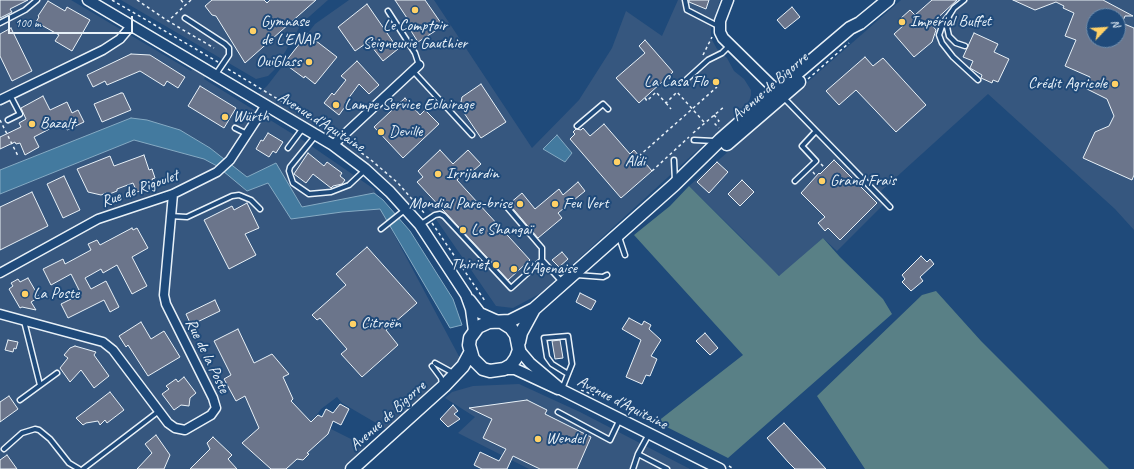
<!DOCTYPE html>
<meta charset="utf-8">
<style>
body{margin:0}
#map{position:relative;width:1134px;height:469px;overflow:hidden;background:#1f4a7a;font-family:Caveat,sans-serif}
canvas{display:block}
.north{position:absolute;left:1086px;top:8px;width:40px;height:40px;box-sizing:border-box;background:#1f4a7a;border:1px solid #6f8dac;border-radius:50%;rotate:65deg;font-size:11px;font-weight:700;line-height:16px;text-align:center;color:#e8f1f8}
.north::after{content:'';display:block;margin:auto;width:14px;height:18px;background:#ffd166;clip-path:polygon(50% 0,100% 100%,50% 72%,0 100%)}
.scale{position:absolute;left:8px;top:16px;width:125px;height:18px;box-sizing:border-box;border:2px solid #e8f1f8;border-top:0;padding-left:5px;font-size:12px;line-height:14px;white-space:nowrap;color:#e8f1f8;-webkit-text-stroke:3px #1f4a7a;paint-order:stroke}
</style>
<div id="map">
<canvas width="1134" height="469"></canvas>
<div class="north">N</div>
<div class="scale">100 m</div>
</div>
<script>
const c = document.querySelector('canvas').getContext('2d');
c.lineJoin = 'round';
function paint(path, color) {
  c.fillStyle = color;
  c.fill(path, 'evenodd');
}
function shape(rows) {
  const path = new Path2D();
  for (const r of rows) {
    path.moveTo(r[0], r[1]);
    for (let i = 2; i < r.length; i += 2) path.lineTo(r[i], r[i + 1]);
  }
  return path;
}
function trace(path, color, width, dash) {
  c.strokeStyle = color;
  c.lineWidth = width;
  c.lineCap = dash ? 'butt' : 'round';
  c.setLineDash(dash || []);
  c.stroke(path);
}
function write(font, color, halo, rows, align = 'center') {
  c.font = font + ' Caveat,sans-serif';
  c.lineWidth = 4;
  c.setLineDash([]);
  c.textBaseline = 'middle';
  c.strokeStyle = halo;
  c.fillStyle = color;
  for (const [text, x, y, turn = 0] of rows) {
    c.save();
    c.translate(x, y);
    c.rotate((+turn || 0) * Math.PI / 180);
    c.textAlign = isNaN(turn) ? turn : align;
    if (halo) c.strokeText(text, 0, 0);
    c.fillText(text, 0, 0);
    c.restore();
  }
}
paint(shape([
 [0,0,71,0,191,71,196,64,254,98,267,86,315,24,349,0,434,0,532,148,579,100,612,48,626,11,662,36,678,0,720,0,711,28,711,38,717,49,727,58,734,71,744,79,751,90,751,95,747,108,712,137,541,293,513,308,496,306,431,212,417,197,407,209,365,169,206,75,204,79,304,141,374,189,388,223,462,362,388,430,342,403,337,397,321,409,313,420,365,446,343,469,0,469],
 [121,0,328,0,302,23,275,69,268,76,256,79],
 [901,0,1134,0,1134,230,1115,209,988,94,881,191,889,199,837,251,823,238,780,276,767,266,749,245,689,186],
 [1094,16,1118,16,1118,40,1094,40],
 [519,384,580,412,690,469,529,469,458,433,475,417,445,398,452,392,473,386]
]), '#36577f');
paint(shape([
 [689,186,779,276,823,238,840,257,883,299,892,314,728,458,657,422,743,355,634,235,670,206],
 [936,291,981,341,1109,469,865,469,817,396,922,295]
]), '#598086');
const water = shape([
 [131,118,147,120,180,130,210,148,247,177,276,163,302,207,374,193,383,200,410,231,453,299,462,325,450,328,380,209,342,212,291,219,268,183,247,191,217,166,204,159,134,140,0,194,0,170,131,118],
 [557,135,572,153,565,162,543,149,557,135]
]);
paint(water, '#437a9f');
trace(water, '#85aac3', 1);
const building = shape([
 [0,0,28,0,10,9,12,12,0,18,0,0],
 [212,0,264,0,267,3,270,0,316,0,245,63,216,16,212,15,205,6,212,0],
 [395,0,425,0,443,26,418,42,406,23,409,21,395,0],
 [689,0,709,0,706,9,689,2,689,0],
 [932,0,957,0,931,24,936,30,932,42,914,57,894,34,904,25,900,19,910,10,915,15,932,0],
 [1013,0,1103,0,1133,16,1125,16,1122,23,1134,28,1134,175,1132,180,1083,158,1095,132,1109,126,1114,116,1107,99,1085,88,1090,77,1065,66,1076,40,1065,36,1074,13,1063,8,1064,6,1056,2,1035,10,1013,0],
 [1094,16,1118,16,1118,40,1094,40,1094,16],
 [48,1,65,11,67,7,90,20,72,51,55,41,59,35,36,22,39,17,38,16,48,1],
 [367,4,398,49,383,61,368,42,355,51,338,27,367,4],
 [792,7,800,17,785,29,777,20,792,7],
 [11,28,32,71,12,81,0,56,0,34,11,28],
 [974,33,998,44,994,52,1009,59,998,82,993,80,992,83,981,78,982,75,970,68,973,61,963,57,974,33],
 [307,34,337,57,315,84,305,76,304,78,289,67,290,65,286,61,307,34],
 [645,40,673,72,639,103,616,78,645,53,639,46,645,40],
 [131,54,150,55,185,77,178,88,167,81,164,86,140,71,107,85,105,81,93,87,87,75,131,54],
 [865,57,873,66,883,58,926,105,896,132,856,90,839,105,826,91,865,57],
 [357,61,379,85,369,94,359,84,345,103,347,104,339,115,324,103,332,93,334,95,346,80,341,76,357,61],
 [481,84,506,122,481,138,460,107,462,97,481,84],
 [200,86,236,108,224,128,188,106,200,86],
 [121,93,123,93,131,110,102,122,94,104,121,93],
 [43,96,50,110,67,102,72,113,78,110,84,122,67,130,63,122,34,137,39,147,25,155,20,143,16,144,15,142,0,149,0,137,21,127,19,123,26,119,21,108,43,96],
 [405,98,420,115,425,110,439,124,403,158,374,127,405,98],
 [604,124,630,154,634,150,652,171,621,198,570,139,575,134,573,132,576,129,581,130,583,128,590,136,604,124],
 [268,133,283,142,276,153,273,151,269,157,256,149,261,140,263,141,268,133],
 [440,150,453,164,468,150,481,164,472,172,469,169,457,180,530,260,508,280,417,182,423,177,418,171,440,150],
 [308,153,324,166,327,162,342,173,340,176,345,180,342,184,333,186,331,188,313,174,306,183,294,174,308,153],
 [144,155,149,170,152,169,155,178,152,179,153,181,148,183,149,185,143,187,144,190,137,192,133,183,117,189,117,191,107,195,106,193,101,195,88,192,77,169,110,156,114,166,144,155],
 [834,160,877,203,840,240,828,228,825,231,818,223,825,217,801,193,819,173,820,174,834,160],
 [717,162,728,172,709,193,697,182,717,162],
 [64,176,80,210,63,218,47,184,64,176],
 [742,180,754,192,740,206,728,194,742,180],
 [578,182,585,191,558,213,562,218,538,238,509,204,522,193,535,209,559,189,563,195,578,182],
 [32,192,48,226,0,250,0,207,32,192],
 [247,203,259,228,245,234,256,255,229,269,204,220,232,206,234,210,247,203],
 [132,228,133,230,137,228,148,248,132,257,147,286,132,294,117,265,103,273,101,269,85,278,91,289,106,281,119,307,110,312,104,300,68,318,61,304,81,294,71,274,51,285,43,269,63,259,65,264,91,250,88,244,97,240,100,245,132,228],
 [367,247,417,303,386,330,398,345,362,377,341,354,347,349,320,318,317,320,312,315,346,285,336,274,367,247],
 [562,252,568,259,559,267,552,260,562,252],
 [921,256,927,262,930,259,934,264,920,277,923,281,911,291,902,282,905,279,902,275,921,256],
 [28,278,39,297,31,302,36,310,22,307,20,308,9,289,13,286,11,283,18,279,20,282,28,278],
 [580,293,596,301,591,310,576,302,580,293],
 [215,300,220,311,191,325,186,314,215,300],
 [629,318,642,325,644,321,651,325,649,329,661,340,651,356,657,359,650,376,646,375,642,384,626,377,641,340,622,329,629,318],
 [141,322,151,339,164,331,180,357,148,376,128,345,126,347,119,336,141,322],
 [238,329,254,363,272,354,289,374,283,377,293,399,291,401,311,422,318,415,322,417,326,409,333,413,340,404,349,409,341,425,333,421,328,434,307,453,309,454,303,460,297,459,286,469,271,469,242,443,259,428,245,396,236,401,224,379,231,375,214,341,238,329],
 [705,333,718,348,710,355,696,341,705,333],
 [8,340,18,342,16,349,14,348,13,352,5,350,8,340],
 [560,340,563,358,555,359,552,341,560,340],
 [75,346,96,352,94,355,109,376,94,388,81,370,70,382,60,368,68,358,64,355,70,348,75,346],
 [184,377,196,393,190,398,189,406,181,405,174,410,162,394,169,389,166,386,176,379,178,382,184,377],
 [110,392,124,410,107,423,105,420,100,425,98,421,86,423,83,425,76,418,110,392],
 [9,396,18,409,0,422,0,402,9,396],
 [527,400,547,410,545,414,591,437,577,469,540,469,513,456,507,469,482,469,474,465,480,452,499,461,506,449,483,438,492,419,469,408,527,400],
 [453,405,458,411,454,414,460,419,448,427,440,419,453,405],
 [784,423,826,469,795,469,788,462,767,438,784,423],
 [156,435,170,455,164,469,137,469,152,453,145,444,156,435],
 [213,437,232,455,228,459,237,469,190,469,210,449,207,443,213,437],
 [7,455,17,469,0,469,0,460,7,455]
]);
paint(building, '#6b758b');
trace(building, '#e8f1f8', 1);
const service = shape([
 [685,0,687,10,720,27],
 [964,0,954,8,949,16,947,27,949,36,956,43,965,46],
 [388,11,415,53,419,65],
 [952,11,943,23,939,35,942,43,953,57,978,80],
 [185,18,225,44,229,48,229,55,216,74],
 [0,23,25,10,37,0],
 [413,71,472,135],
 [687,79,708,60,722,53,729,46],
 [783,97,890,207],
 [8,120,20,114,10,95],
 [577,126,603,104,608,109],
 [235,128,247,134],
 [316,135,290,167,289,171,293,183,309,194,331,192,349,185,365,170],
 [694,140,714,141],
 [288,148,303,128],
 [674,160,675,181],
 [795,181,816,161,802,146,815,132],
 [506,206,542,248,542,260,563,283],
 [170,216,187,217,232,196,239,195,251,200,260,209],
 [420,225,435,215,440,214,444,216,511,288,542,260],
 [381,229,406,209],
 [619,237,625,255],
 [577,275,603,277,607,275],
 [24,321,40,385],
 [435,363,455,374],
 [432,366,441,378,442,384],
 [562,389,572,364,568,336,544,338,547,357,552,364,568,374],
 [20,400,57,373],
 [558,412,610,440,620,419],
 [649,434,638,454,667,469],
 [4,449,22,433,35,429,39,430,50,439,69,463,79,469],
 [83,469,159,411],
 [633,469,638,454]
]);
const minor = shape([
 [0,100,103,50,120,39,131,26],
 [333,145,419,65],
 [0,273,98,219,173,194,217,172,230,160,266,105],
 [0,314,103,342,113,350,168,423,175,428,185,430,211,415,216,408,213,398,166,304,164,295,173,194]
]);
const tertiary = shape([
 [88,0,333,145,365,169,390,192,420,225,466,295,471,309,474,331],
 [728,0,720,21,720,32,723,38,780,94],
 [470,300,480,313,500,322],
 [519,350,530,363,562,390,720,469],
 [504,369,515,369,558,389]
]);
const secondary = shape([
 [727,144,799,82],
 [503,323,511,328,516,335,519,350,516,358,511,365,504,369,490,371,483,369,473,359,469,345,470,338,478,327,489,322,510,321,534,309,674,185,720,140,777,90,850,28,860,23,888,0],
 [519,342,521,333,534,309],
 [352,469,444,386,463,366,470,353]
]);
trace(service, '#e8f1f8', 7);
trace(minor, '#e8f1f8', 11);
trace(tertiary, '#e8f1f8', 13);
trace(secondary, '#e8f1f8', 15);
trace(shape([
 [112,0,218,62],
 [137,0,168,21],
 [181,0,185,5],
 [191,0,168,21,214,48],
 [703,55,712,37],
 [228,69,334,133],
 [808,79,849,43],
 [645,98,647,101,656,92,666,103,677,92,704,122],
 [666,103,671,109],
 [714,115,719,121,715,124,719,128],
 [0,120,18,156],
 [693,133,725,106],
 [347,142,371,160,398,183,425,214],
 [639,156,717,87],
 [821,164,824,167],
 [652,171,689,137],
 [813,172,816,176],
 [432,223,485,301],
 [581,390,594,395],
 [729,466,734,469]
]), '#e8f1f8', 1.5, [3, 3]);
trace(service, '#1f4a7a', 4);
trace(minor, '#1f4a7a', 8);
trace(tertiary, '#1f4a7a', 10);
trace(secondary, '#1f4a7a', 12);
for (const [x, y, r, color] of [
 [415,10,4,"#ffd166"],
 [902,22,4,"#ffd166"],
 [253,31,4,"#ffd166"],
 [309,62,4,"#ffd166"],
 [716,82,4,"#ffd166"],
 [1115,84,4,"#ffd166"],
 [336,105,4,"#ffd166"],
 [225,117,4,"#ffd166"],
 [32,124,4,"#ffd166"],
 [381,132,4,"#ffd166"],
 [617,162,4,"#ffd166"],
 [438,174,4,"#ffd166"],
 [822,181,4,"#ffd166"],
 [520,204,4,"#ffd166"],
 [555,204,4,"#ffd166"],
 [463,230,4,"#ffd166"],
 [496,265,4,"#ffd166"],
 [514,269,4,"#ffd166"],
 [25,294,4,"#ffd166"],
 [353,324,4,"#ffd166"],
 [538,439,4,"#ffd166"]
]) {
  const dot = new Path2D();
  dot.arc(x, y, r, 0, 2 * Math.PI);
  c.fillStyle = color;
  c.fill(dot);
  trace(dot, '#1f4a7a', 1.5);
}
write('16px', '#e8f1f8', '#1f4a7a', [
 ["Gymnase",261,22],
 ["de L'ENAP",261,40],
 ["Impérial Buffet",910,22],
 ["Le Comptoir",415,26,"center"],
 ["Seigneurie Gauthier",415,44,"center"],
 ["OuiGlass",301,62,"right"],
 ["La Casa Flo",708,82,"right"],
 ["Crédit Agricole",1107,84,"right"],
 ["Lampe Service Eclairage",344,105],
 ["Würth",233,117],
 ["Bazalt",40,124],
 ["Deville",389,132],
 ["Aldi",625,162],
 ["Irrijardin",446,174],
 ["Grand Frais",830,181],
 ["Mondial Pare-brise",512,204,"right"],
 ["Feu Vert",563,204],
 ["Le Shangaï",471,230],
 ["Thiriet",488,265,"right"],
 ["L'Agenaise",522,269],
 ["La Poste",33,294],
 ["Citroën",361,324],
 ["Wendel",546,439]
], 'left');
write('16px', '#e8f1f8', '#1f4a7a', [
 ["Avenue de Bigorre",770,87,-41],
 ["Avenue d'Aquitaine",321,122,32],
 ["Rue de Rigoulet",140,189,-20],
 ["Rue de la Poste",207,356,64],
 ["Avenue d'Aquitaine",622,403,27],
 ["Avenue de Bigorre",388,416,-42]
]);
</script>
